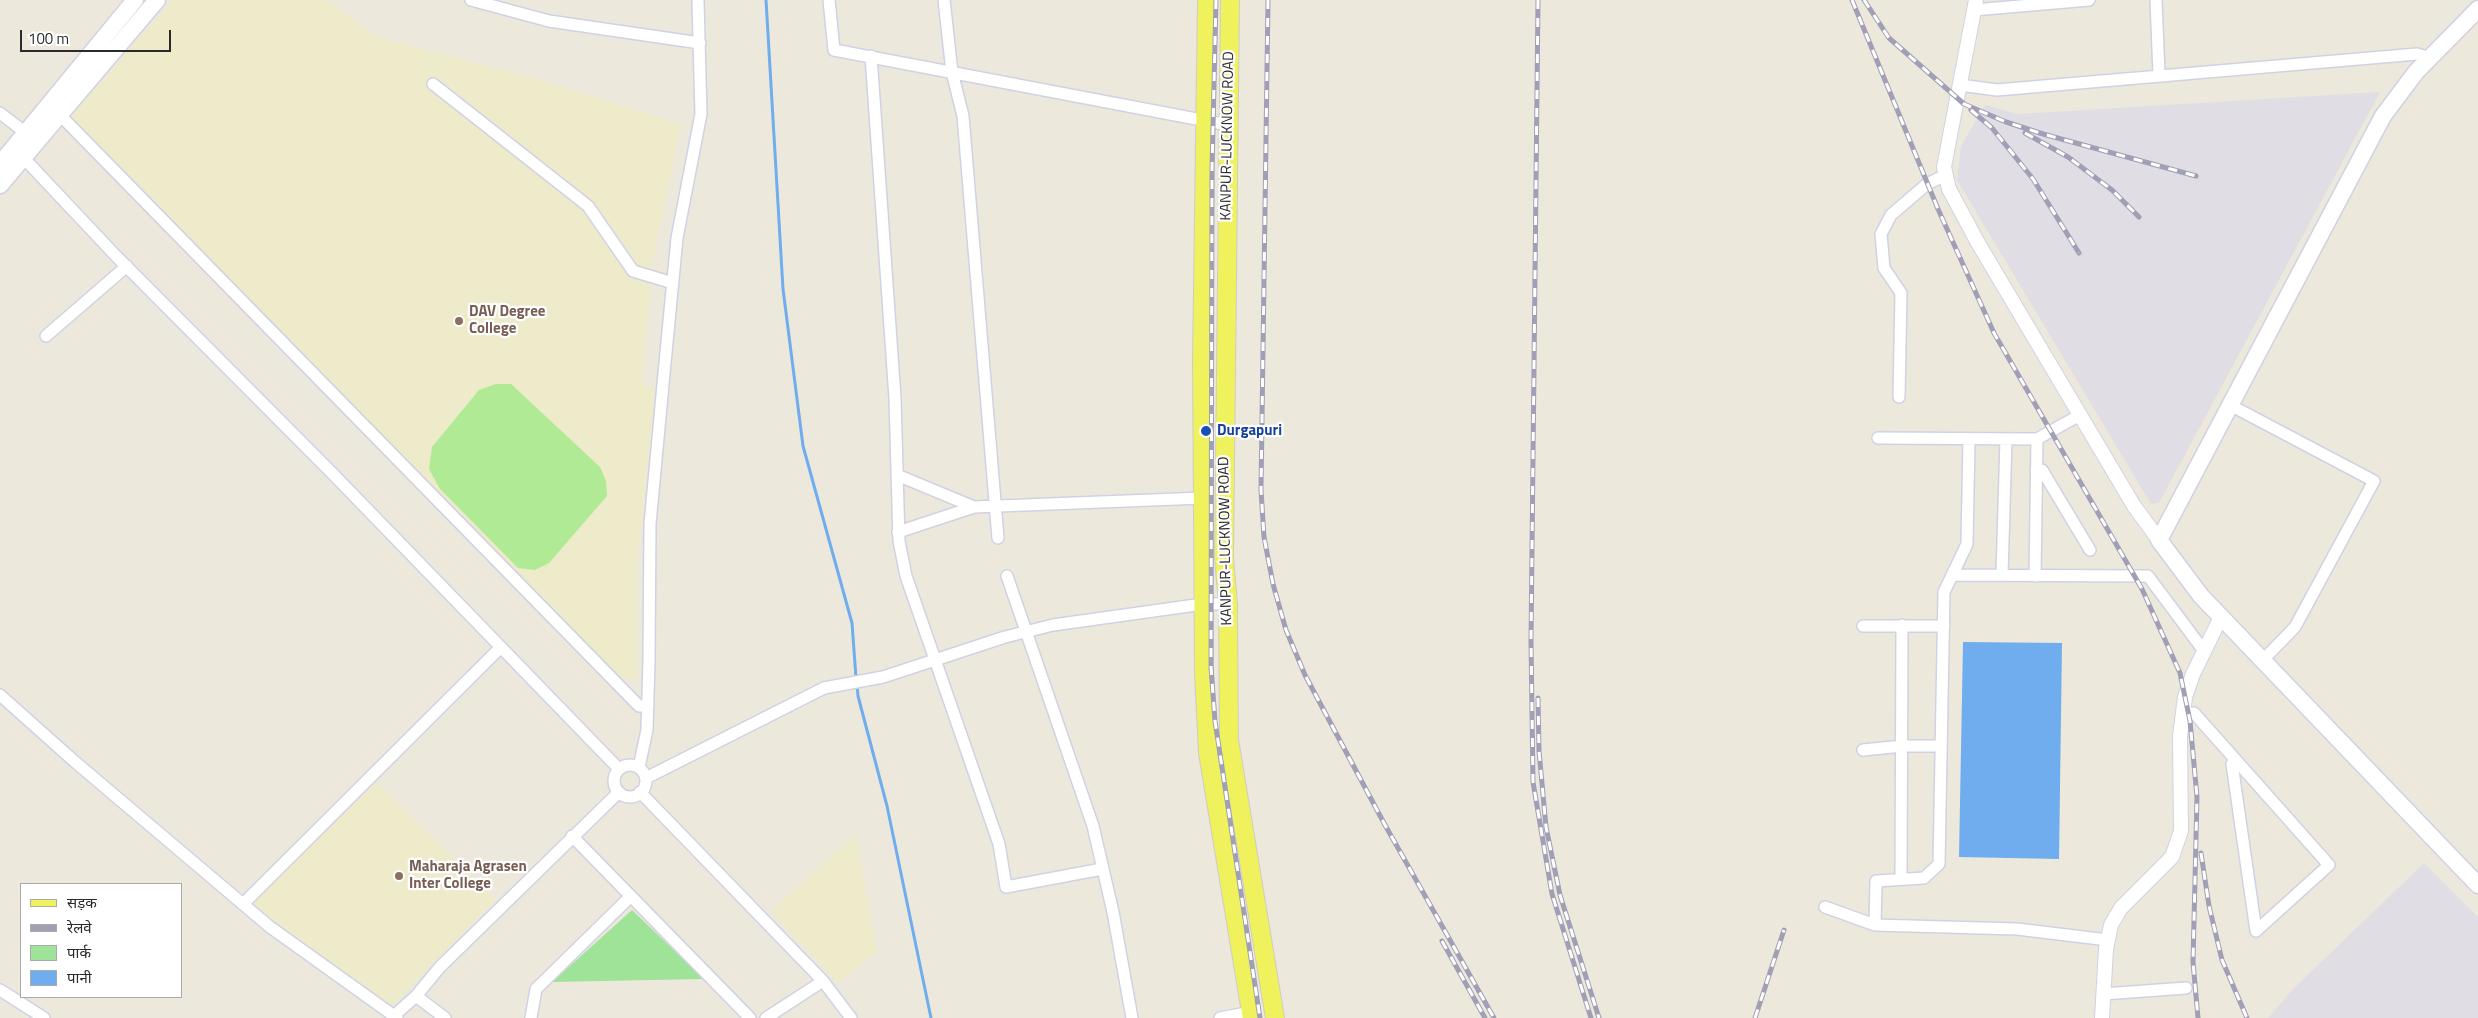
<!DOCTYPE html>
<meta charset="utf-8">
<style>
body{margin:0}
#map{position:relative;width:2478px;height:1018px;overflow:hidden;background:#ece9dc;font-family:"Titillium Web","Noto Sans Devanagari",sans-serif}
canvas{display:block}
.legend{position:absolute;left:20px;top:883px;width:162px;height:115px;box-sizing:border-box;background:#fff;border:1px solid #aaa;margin:0;padding:6px 9px;list-style:none;font-size:15px;color:#2a2a2a}
.legend li{display:flex;align-items:center;gap:10px;height:25px}
.legend b{width:25px;border:1px solid #aaa}
.scale{position:absolute;left:20px;top:30px;width:151px;height:22px;box-sizing:border-box;border:2px solid #2a2a2a;border-top:0;padding-left:6px;font-size:15px;line-height:18px;white-space:nowrap;color:#2a2a2a;-webkit-text-stroke:4px #fff;paint-order:stroke}
</style>
<div id="map">
<canvas width="2478" height="1018"></canvas>
<ul class="legend">
<li><b style="height:6px;background:#eff15d"></b>सड़क</li>
<li><b style="height:6px;background:#a19fb5"></b>रेलवे</li>
<li><b style="height:14px;background:#9fe398"></b>पार्क</li>
<li><b style="height:14px;background:#6fadef"></b>पानी</li>
</ul>
<div class="scale">100 m</div>
</div>
<script>
const c = document.querySelector('canvas').getContext('2d');
c.lineJoin = 'round';
function paint(path, color) {
  c.fillStyle = color;
  c.fill(path, 'evenodd');
}
function shape(rows) {
  const path = new Path2D();
  for (const r of rows) {
    if (r.length === 3) {
      path.moveTo(r[0] + r[2], r[1]);
      path.arc(r[0], r[1], r[2], 0, 2 * Math.PI);
      continue;
    }
    path.moveTo(r[0], r[1]);
    for (let i = 2; i < r.length; i += 2) path.lineTo(r[i], r[i + 1]);
  }
  return path;
}
function trace(path, color, width, dash) {
  c.strokeStyle = color;
  c.lineWidth = width;
  c.lineCap = dash ? 'butt' : 'round';
  c.setLineDash(dash || []);
  c.stroke(path);
}
function write(font, color, halo, rows, align = 'center') {
  c.font = font + ' "Titillium Web",sans-serif';
  c.lineWidth = 4.5;
  c.setLineDash([]);
  c.textBaseline = 'middle';
  c.strokeStyle = halo;
  c.fillStyle = color;
  for (const [text, x, y, turn = 0] of rows) {
    c.save();
    c.translate(x, y);
    c.rotate((+turn || 0) * Math.PI / 180);
    c.textAlign = isNaN(turn) ? turn : align;
    if (halo) c.strokeText(text, 0, 0);
    c.fillText(text, 0, 0);
    c.restore();
  }
}
paint(shape([
 [2380,92,2159,503,2151,504,1957,180,1961,146,1985,105,2018,114],
 [2424,863,2478,917,2478,1018,2268,1018,2292,990]
]), '#e1dde5');
paint(shape([
 [173,0,326,0,379,38,530,77,681,124,653,260,642,382,655,390,637,569,638,679,619,678,70,118],
 [376,782,496,899,392,1006,251,904],
 [856,834,877,951,838,983,771,911]
]), '#eeebcb');
paint(shape([
 [632,910,704,979,552,982]
]), '#9fe398');
paint(shape([
 [496,384,511,384,600,467,606,481,607,496,549,563,535,570,518,568,440,489,429,469,432,447,479,390]
]), '#b0ea94');
paint(shape([
 [1963,642,2062,643,2059,859,1959,857]
]), '#6fadef');
trace(shape([
 [766,0,783,289,803,446,852,623,856,678],
 [857,684,858,696,887,806,931,1018]
]), '#6fadef', 3);
const minor = shape([
 [471,0,549,21,700,43],
 [829,0,834,50,1228,125],
 [944,0,952,72,963,116,998,538],
 [2156,0,2159,75],
 [1974,10,2089,0],
 [871,56,895,398,899,541,906,576,999,844,1006,887,1102,869],
 [433,84,588,206,633,271,673,283],
 [1960,85,1997,90,2417,54,2430,58],
 [0,113,30,136],
 [60,115,639,706,648,706],
 [18,152,116,256,332,473,619,769],
 [46,336,127,266],
 [1899,397,1901,293,1884,268,1881,234,1891,215,1927,184,1946,175],
 [2230,405,2374,481,2295,627,2263,660],
 [1878,438,2037,439,2080,415],
 [2036,470,2042,470,2090,550],
 [897,475,974,507],
 [898,532,974,507,1202,498],
 [1952,575,2148,576,2204,651],
 [2002,575,2006,439],
 [1007,576,1093,826,1113,912,1132,1018],
 [2035,576,2037,439],
 [1863,626,1944,626],
 [0,695,74,761,270,927,397,1018],
 [2182,714,2194,713,2329,865,2256,931],
 [1863,750,1902,746,1941,746],
 [2235,759,2232,764,2256,931],
 [630,781,16],
 [639,767,647,730,649,661,650,524,665,363,677,238,701,114,698,0],
 [646,778,824,688,883,677,1005,637,1053,625,1203,604,1228,604],
 [640,792,823,981,851,1018],
 [572,836,750,1018],
 [1901,878,1902,625],
 [243,904,500,648],
 [1825,907,1875,925,2017,929,2108,940],
 [1875,925,1876,881,1924,878,1939,864,1944,592,1967,544,1969,439],
 [0,990,44,1018],
 [2103,994,2186,988],
 [416,996,445,1018],
 [396,1017,397,1013,416,996,440,967,619,792],
 [531,1018,536,989,631,896],
 [766,1018,823,981],
 [1220,1018,1251,1012]
]);
const tertiary = shape([
 [1976,0,1944,167,1949,189,1978,243,2134,506,2159,540],
 [2102,1018,2106,949,2111,925,2121,908,2172,857,2181,831,2180,736,2185,697,2193,674,2221,617]
]);
const secondary = shape([
 [2478,9,2416,72,2383,116,2159,540,2201,596,2478,885],
 [0,164,135,0],
 [0,185,157,0]
]);
const primary = shape([
 [1207,0,1202,360,1204,673,1208,753,1252,1018],
 [1230,0,1224,558,1228,604,1229,740,1275,1018]
]);
trace(minor, '#d2d1e3', 14);
trace(tertiary, '#d2d1e3', 16);
trace(secondary, '#d2d1e3', 19);
trace(primary, '#ccc', 20);
trace(minor, '#fff', 11);
trace(tertiary, '#fff', 14);
trace(secondary, '#fff', 16);
trace(primary, '#eff15d', 18);
const rail = shape([
 [1216,0,1212,170,1211,667,1215,721,1260,1018],
 [1268,0,1261,490,1264,537,1273,584,1286,630,1305,675,1385,825,1494,1018],
 [1538,0,1531,641,1533,782,1552,894,1591,1018],
 [1852,0,1938,209,1994,333,2142,589,2180,673,2190,721,2197,797,2193,962,2198,1018],
 [1864,0,1889,38,1964,104,2006,122,2043,134,2196,176],
 [1971,110,1992,128,2033,179,2079,253],
 [2025,133,2068,157,2112,190,2139,217],
 [1538,698,1539,751,1546,827,1560,895,1599,1018],
 [2201,853,2209,906,2222,960,2247,1018],
 [1442,941,1485,1018],
 [1755,1018,1784,930]
]);
trace(rail, '#a19fb5', 5);
trace(rail, '#fff', 3, [9]);
for (const [x, y, r, color] of [
 [459,321,5,"#8d6e63"],
 [1206,431,6,"#1a4fb4"],
 [399,876,5,"#8d6e63"]
]) {
  const dot = new Path2D();
  dot.arc(x, y, r, 0, 2 * Math.PI);
  c.fillStyle = color;
  c.fill(dot);
  trace(dot, '#fff', 2);
}
write('15px', '#2a2a2a', '#fff', [
 ["KANPUR-LUCKNOW ROAD",1228,136,-89],
 ["KANPUR-LUCKNOW ROAD",1226,541,-91]
]);
write('bold 15px', '#785e54', '#fff', [
 ["DAV Degree",469,312],
 ["College",469,329],
 ["Maharaja Agrasen",409,867],
 ["Inter College",409,884]
], 'left');
write('bold 15px', '#164399', '#fff', [
 ["Durgapuri",1217,431]
], 'left');
</script>
